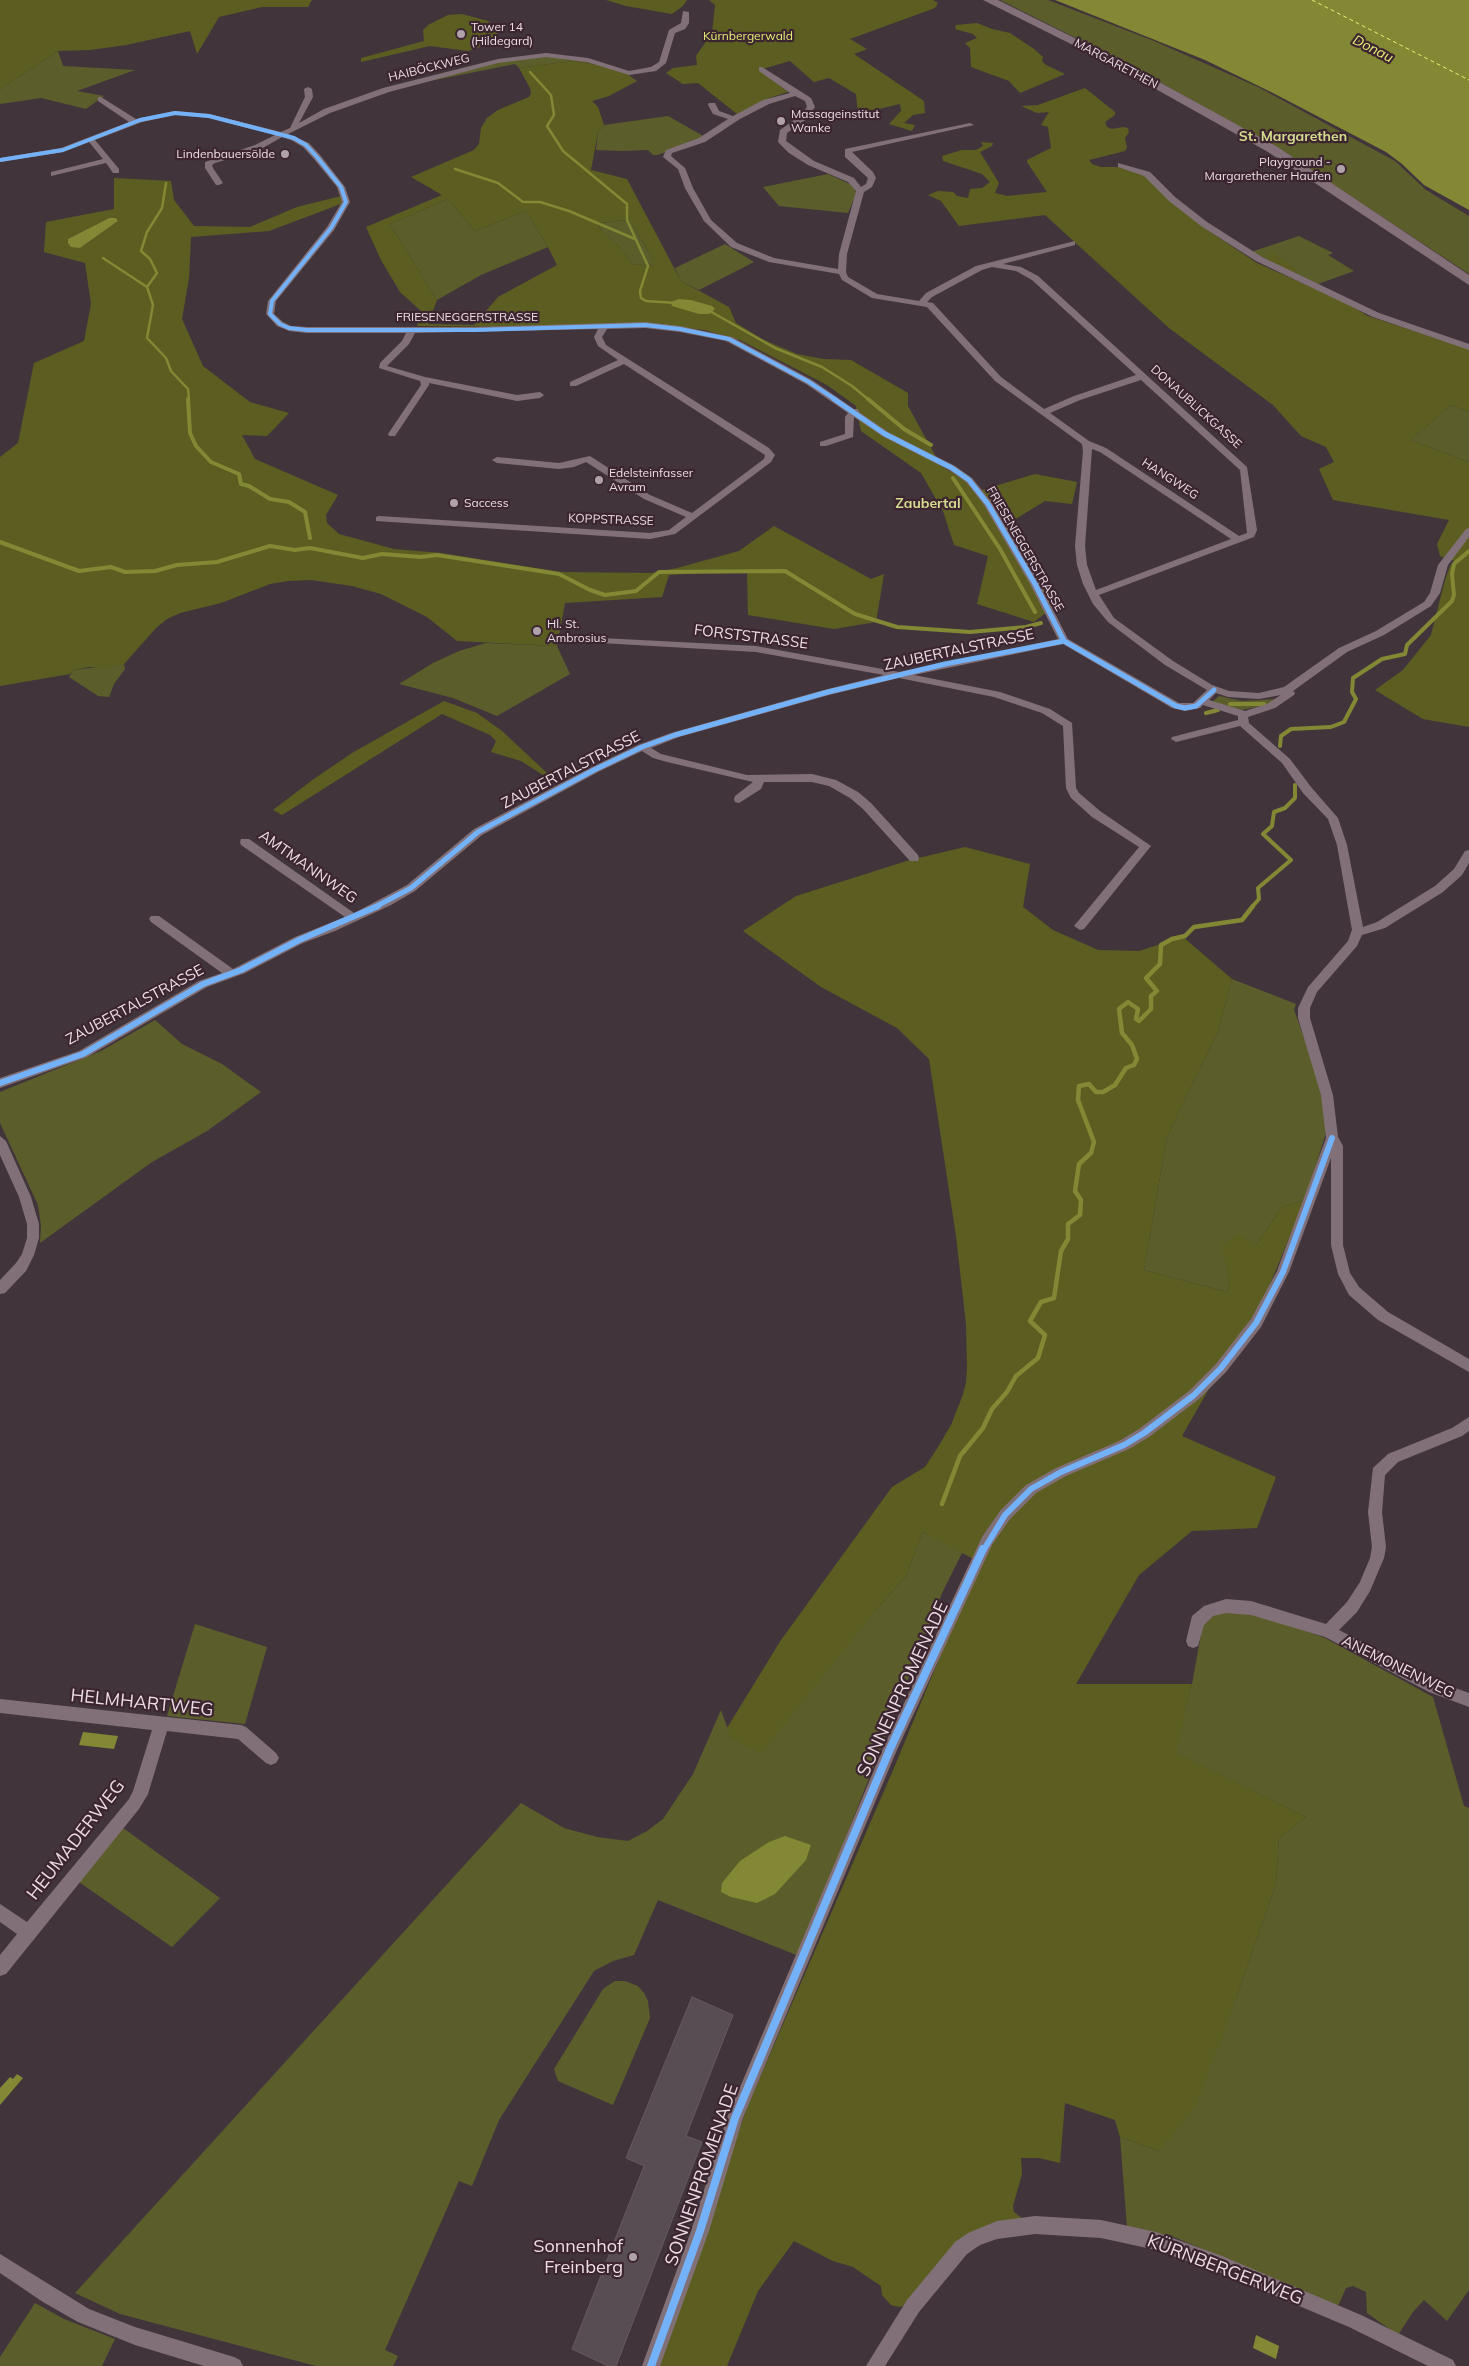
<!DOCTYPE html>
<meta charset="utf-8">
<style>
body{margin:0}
canvas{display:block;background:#41353b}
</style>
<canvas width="1469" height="2366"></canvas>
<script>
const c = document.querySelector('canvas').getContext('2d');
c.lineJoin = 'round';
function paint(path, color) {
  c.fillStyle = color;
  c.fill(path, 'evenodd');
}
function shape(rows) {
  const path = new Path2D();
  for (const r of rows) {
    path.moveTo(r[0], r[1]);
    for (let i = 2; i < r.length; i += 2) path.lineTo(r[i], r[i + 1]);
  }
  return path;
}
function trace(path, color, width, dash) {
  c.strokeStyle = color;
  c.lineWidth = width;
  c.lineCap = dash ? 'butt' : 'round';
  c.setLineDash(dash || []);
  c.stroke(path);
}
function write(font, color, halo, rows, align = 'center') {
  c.font = font + ' Mulish,sans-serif';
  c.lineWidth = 4.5;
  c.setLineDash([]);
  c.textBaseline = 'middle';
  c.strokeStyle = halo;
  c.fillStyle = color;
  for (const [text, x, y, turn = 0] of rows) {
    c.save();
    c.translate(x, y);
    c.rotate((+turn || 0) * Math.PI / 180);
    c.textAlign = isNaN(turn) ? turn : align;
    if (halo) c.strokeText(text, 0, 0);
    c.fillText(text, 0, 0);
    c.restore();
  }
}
paint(shape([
 [1000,0,1048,0,1154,41,1258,87,1395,161,1426,190,1469,216,1469,274,1274,146,1124,62],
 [58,51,63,66,135,70,77,91,104,96,86,109,41,98,0,104,0,89],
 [535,56,567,57,604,66,572,61,519,68,515,64,425,82,499,62],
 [668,116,705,137,658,155,653,155,648,150,623,151,596,150,598,132,604,125],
 [828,174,854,186,856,194,848,213,779,206,763,187],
 [448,199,475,231,526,211,548,247,481,275,437,300,390,224],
 [627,220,634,227,652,258,654,266,632,264,625,252,600,229,599,223],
 [1299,236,1333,253,1328,255,1354,271,1318,284,1251,252],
 [725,244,754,262,699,290,681,281,675,268],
 [1451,405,1469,412,1469,462,1411,440],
 [486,643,557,646,570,674,497,716,453,698,399,684,433,663,459,651],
 [124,664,125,669,114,684,109,697,98,696,69,677,73,670],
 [1219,696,1242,701,1278,699,1267,705,1242,710,1210,704],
 [1232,979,1296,1004,1294,1010,1320,1080,1326,1133,1305,1200,1282,1207,1256,1245,1223,1245,1229,1284,1227,1292,1144,1270,1167,1137,1218,1032],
 [155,1020,182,1044,222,1064,261,1092,207,1131,152,1162,40,1243,41,1226,38,1205,0,1123,0,1092,101,1051],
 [923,1532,963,1551,942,1593,799,1956,658,1900,634,1955,613,1961,594,1971,499,2120,472,2186,459,2181,385,2350,398,2356,393,2366,316,2366,120,2314,75,2293,521,1803,564,1828,597,1837,628,1841,647,1831,663,1819,693,1774,721,1710,731,1738,876,1610,906,1576],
 [1236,1610,1283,1622,1325,1638,1433,1697,1464,1806,1469,1808,1469,2290,1447,2321,1424,2300,1413,2312,1398,2335,1367,2313,1366,2292,1353,2286,1346,2288,1338,2306,1174,2237,1127,2227,1120,2137,1159,2151,1236,1999,1276,1884,1279,1838,1306,1817,1175,1753,1192,1684,1203,1623,1218,1612],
 [195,1624,267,1647,245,1724,167,1716],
 [123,1828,220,1898,172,1947,79,1882],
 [615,1981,625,1981,638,1986,644,1993,648,2001,650,2018,613,2105,558,2081,554,2069,603,1989],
 [35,2303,64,2319,115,2339,102,2366,0,2366,0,2357]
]), '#5b5d2b');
paint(shape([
 [0,0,312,0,308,7,262,7,219,17,197,54,190,31,126,45,90,50,58,51,0,89],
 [606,0,687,0,683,6,672,14,626,6],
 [709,0,933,0,938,3,935,8,850,39,867,49,854,54,924,101,925,113,913,115,904,123,915,125,912,131,889,124,901,111,900,104,858,114,856,94,829,78,814,82,790,61,759,70,788,92,769,98,737,114,698,83,683,84,666,73,673,68,697,65,696,56,712,33,715,5],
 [462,14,488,21,496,27,498,33,495,38,486,45,468,51,430,46,361,62,361,58,424,41,423,30,428,25,448,15],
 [977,23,992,29,1010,33,1034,49,1043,57,1042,61,1046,65,1065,74,1020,93,1009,81,971,67,970,48,965,43,977,38,973,34,955,29,956,25],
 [572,61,604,66,627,74,637,81,609,96,592,101,598,107,604,125,598,132,591,170,627,179,681,281,729,307,736,323,764,340,797,354,823,359,851,360,908,393,908,406,941,466,982,490,1035,474,1077,482,1072,504,1045,501,1009,523,1056,605,1034,622,977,604,988,556,954,545,943,511,921,473,861,431,856,406,827,385,740,340,704,330,643,323,511,327,417,326,422,312,400,292,381,260,366,227,442,195,411,177,474,150,479,144,481,128,487,118,498,110,529,97,531,94,530,88,519,68],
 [448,199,475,231,526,211,548,247,557,265,498,297,474,325,428,324,437,300,390,224],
 [626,220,634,227,652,258,653,266,632,264,625,252,600,229,599,223],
 [1085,88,1115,112,1115,115,1105,122,1107,127,1112,129,1123,127,1128,128,1129,132,1125,138,1127,147,1125,151,1089,160,1092,164,1101,167,1124,167,1145,174,1206,229,1257,263,1345,302,1368,316,1469,349,1469,412,1451,405,1411,440,1469,462,1469,727,1423,719,1375,690,1403,670,1431,635,1445,580,1450,566,1454,561,1440,556,1437,544,1449,520,1333,500,1319,469,1334,462,1326,447,1301,436,1273,405,1169,328,1045,215,959,226,941,201,928,195,938,191,953,192,957,196,968,198,970,189,982,188,990,182,982,174,943,161,942,156,962,150,976,150,983,146,981,142,993,143,992,146,980,152,999,183,995,193,1007,196,1047,192,1027,162,1027,160,1051,148,1048,127,1041,125,1049,112,1037,113,1021,106,1038,105],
 [114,178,171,181,174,200,194,226,250,227,297,207,345,195,346,202,269,231,191,237,189,278,182,319,203,366,250,402,289,413,267,436,242,435,255,459,338,495,326,515,327,523,339,534,394,549,441,553,561,572,652,573,677,568,739,551,774,526,871,579,884,574,876,622,834,629,748,615,747,570,669,575,662,597,565,603,557,646,457,641,427,617,381,594,352,586,311,580,288,581,270,584,221,603,180,613,167,619,156,628,124,664,103,668,89,667,73,670,70,674,0,686,0,457,18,443,34,363,84,341,91,304,85,263,44,252,46,222,114,209],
 [109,218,116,218,118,221,80,248,68,239],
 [1266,253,1274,253,1297,269,1291,272,1266,260],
 [444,701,477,713,502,731,562,787,521,761,491,752,496,741,490,735,442,714,282,815,273,810,311,781,352,753],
 [965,847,1030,864,1023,907,1053,930,1098,950,1139,951,1183,937,1232,979,1218,1032,1167,1137,1144,1270,1227,1292,1229,1283,1222,1245,1238,1234,1256,1245,1282,1207,1305,1200,1263,1301,1235,1343,1182,1436,1276,1477,1257,1528,1192,1531,1139,1575,1076,1684,1192,1684,1176,1753,1306,1817,1279,1838,1276,1884,1236,1999,1195,2107,1159,2151,1120,2137,1115,2120,1065,2103,1060,2163,1039,2158,1021,2158,1022,2174,1013,2206,1014,2212,1022,2218,1000,2222,908,2304,900,2307,891,2305,882,2295,881,2286,853,2267,833,2261,794,2241,758,2291,727,2366,656,2366,748,2105,894,1768,979,1562,923,1532,906,1576,876,1610,761,1753,731,1738,727,1728,781,1640,892,1487,925,1467,938,1447,951,1425,962,1397,966,1383,967,1368,966,1324,956,1236,929,1059,897,1028,821,987,743,931,796,896,910,860]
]), '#5b5e20');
paint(shape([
 [1055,0,1469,0,1469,210,1424,185,1402,164,1386,152,1273,93,1205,60],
 [109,218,116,218,118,221,80,248,71,247,68,243,68,239],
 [679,299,691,300,712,306,715,309,709,314,699,314,672,306,671,302],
 [83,1732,118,1736,114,1749,79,1745],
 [785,1836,811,1845,806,1860,775,1894,757,1903,731,1897,721,1892,722,1883,740,1861,769,1842],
 [17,2074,23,2078,0,2105,0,2088,10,2077,13,2079],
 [1256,2335,1279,2346,1276,2359,1253,2348]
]), '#838834');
trace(shape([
 [530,72,551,95,554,115,547,126,563,151,627,204,627,220,648,266,640,291,641,298,646,301,676,303],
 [455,169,498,183,523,202,540,202,569,211,635,239],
 [166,183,162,208,147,232,141,251,150,259,157,273,147,287,153,305,147,338,166,358,171,371,188,389,189,400],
 [103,258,147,287],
 [708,310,775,348,822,367,852,386,869,400]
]), '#838834', 2.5);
trace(shape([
 [188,399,190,433,196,446,211,462,239,474,241,484,249,486,270,499,289,502,305,512,310,538],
 [868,399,904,429,931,445],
 [953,478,1000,549,1035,612],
 [0,542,79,571,111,567,125,572,155,571,177,565,217,562,270,546,295,550,310,548,363,558,382,554,421,557,437,555,559,574,590,590,605,595,636,591,659,572,785,571,855,614,897,627,970,632,1026,627,1041,623],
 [1230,704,1264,704],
 [1206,713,1218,710],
 [1280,746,1281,736,1291,729,1331,727,1344,722,1356,699,1352,692,1353,678,1382,659,1405,654,1407,645,1452,601,1454,595,1452,574,1454,564,1469,551],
 [1252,907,1259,899,1258,888,1291,860,1263,834,1272,826,1274,812,1285,808,1295,798,1295,785]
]), '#838834', 4);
trace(shape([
 [942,1504,960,1456,983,1428,992,1409,1007,1392,1016,1376,1038,1358,1045,1335,1030,1321,1041,1302,1054,1298,1061,1251,1068,1239,1068,1224,1080,1215,1081,1200,1075,1191,1079,1164,1091,1153,1094,1142,1078,1100,1079,1086,1089,1084,1096,1092,1103,1092,1115,1085,1126,1068,1134,1065,1137,1059,1132,1045,1122,1033,1119,1009,1128,1002,1138,1009,1136,1019,1139,1021,1151,1009,1151,996,1157,991,1146,978,1160,964,1161,945,1172,939,1185,936,1194,927,1242,920,1253,906]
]), '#838834', 4.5);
trace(shape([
 [1312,0,1469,80]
]), '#e5ef75', 1, [4, 3]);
const building = shape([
 [692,1997,733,2015,686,2136,702,2142,616,2366,608,2366,572,2349,644,2166,626,2158,692,1997]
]);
paint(building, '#574d52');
trace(building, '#645a5f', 1);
paint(shape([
 [683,11,689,12,689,23,685,29,675,33,666,63,656,71,629,75,587,62,546,57,498,63,389,92,330,113,288,134,309,143,320,155,345,187,350,202,334,230,276,301,274,314,283,322,291,326,307,327,475,327,645,322,680,326,732,337,812,380,854,409,858,409,859,412,888,432,955,466,972,478,993,504,1040,584,1068,639,1179,703,1193,703,1207,690,1165,665,1108,622,1093,604,1083,584,1077,565,1075,546,1083,451,1082,444,995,381,927,307,872,298,842,280,839,274,769,262,731,247,704,221,685,188,678,169,663,157,666,150,699,138,728,119,713,114,708,105,709,103,715,103,719,111,733,116,763,100,790,93,759,71,759,67,762,67,811,98,815,107,807,119,787,133,786,141,814,161,854,178,861,187,866,184,868,178,845,157,845,149,970,123,974,125,852,152,873,172,876,178,872,187,864,192,847,254,846,272,848,277,877,294,919,301,926,293,976,266,1075,241,1075,245,1003,264,1021,267,1038,276,1247,467,1257,530,1254,537,1099,595,1114,618,1173,661,1212,685,1229,691,1259,693,1284,687,1339,648,1376,631,1424,602,1430,593,1438,565,1466,529,1469,528,1469,537,1448,565,1440,593,1431,606,1384,635,1347,652,1293,691,1295,693,1294,695,1275,708,1248,717,1249,723,1290,759,1311,787,1338,818,1347,845,1363,927,1377,922,1435,886,1454,869,1465,851,1469,850,1469,863,1462,875,1443,892,1385,928,1362,935,1357,946,1317,992,1310,1008,1310,1018,1333,1095,1338,1137,1343,1146,1343,1245,1350,1273,1359,1287,1388,1312,1469,1359,1469,1372,1378,1320,1349,1295,1338,1274,1331,1245,1331,1158,1289,1272,1261,1327,1226,1372,1199,1399,1149,1437,1129,1449,1066,1476,1036,1493,1010,1519,992,1545,896,1752,743,2118,709,2231,660,2366,642,2366,691,2231,727,2118,885,1744,982,1537,1000,1511,1026,1485,1056,1468,1119,1441,1139,1429,1189,1391,1216,1364,1251,1319,1277,1271,1326,1138,1321,1095,1298,1018,1298,1008,1308,987,1348,941,1352,930,1337,845,1328,819,1303,793,1282,763,1240,726,1176,742,1171,739,1172,737,1238,720,1238,716,1203,705,1200,708,1185,711,1172,708,1063,644,914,675,1000,692,1050,709,1072,723,1076,788,1079,793,1100,811,1151,846,1084,929,1080,930,1074,926,1139,847,1092,817,1071,798,1066,788,1063,726,1042,713,994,697,899,678,829,695,679,737,651,748,661,754,747,775,812,774,836,780,858,792,871,803,918,855,919,858,918,861,910,861,863,809,850,798,829,786,812,782,764,782,761,789,739,803,735,802,734,799,735,796,753,782,667,762,653,758,642,751,598,772,482,835,415,891,391,905,335,931,303,943,245,973,207,987,87,1057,0,1088,0,1078,79,1051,199,981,222,973,151,922,149,919,151,916,159,916,233,969,295,937,345,917,241,845,240,842,241,839,249,839,354,913,407,885,474,829,590,768,638,745,671,733,824,690,884,675,756,652,567,641,563,640,563,636,756,646,899,672,1058,639,1030,584,984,505,966,482,949,470,882,436,854,417,853,437,826,446,820,446,820,442,845,434,845,417,848,413,806,384,726,341,680,332,645,328,607,329,602,337,606,345,769,448,775,455,771,462,675,534,650,539,376,521,376,517,379,516,650,533,669,530,686,517,644,499,586,462,574,467,559,469,497,463,492,460,497,457,559,463,590,456,650,495,692,513,764,459,765,455,624,364,576,386,570,386,570,382,618,360,598,346,594,337,598,329,415,333,409,344,387,366,425,377,517,395,540,392,544,395,540,398,517,401,429,383,429,385,395,436,389,436,388,434,421,385,420,381,379,368,380,363,402,341,406,333,307,333,289,331,277,326,266,314,268,301,327,227,342,202,337,187,314,159,303,147,291,140,282,137,261,149,215,163,212,165,213,168,223,183,219,185,216,185,205,168,205,162,255,145,275,135,209,118,175,115,142,122,95,140,119,169,119,173,113,173,106,163,51,176,51,172,103,159,89,142,63,152,0,162,0,158,61,148,129,122,98,101,98,97,101,97,136,119,175,111,209,114,281,132,290,128,305,97,304,89,308,87,312,89,313,97,299,123,324,109,383,88,498,59,546,53,588,58,629,71,651,67,659,62,669,30,681,23,683,11],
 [795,96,805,101,807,107,801,115,780,130,778,142,789,153,808,165,848,182,856,191,839,254,838,269,774,258,737,243,711,220,693,188,685,168,671,156,672,153,705,142,740,119,769,104,795,96],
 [992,267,1016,271,1032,280,1136,375,1074,396,1044,409,1001,377,933,303,927,302,932,297,982,270,992,267],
 [1141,380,1240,470,1247,533,1239,536,1106,448,1089,441,1050,413,1080,400,1141,380],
 [1092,449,1100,452,1231,539,1096,590,1087,565,1085,546,1092,449],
 [1216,693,1228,697,1259,699,1281,695,1267,704,1245,711,1209,700,1216,693],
 [1118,163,1150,172,1175,197,1207,222,1262,257,1379,313,1469,344,1469,350,1373,317,1256,261,1201,226,1169,201,1144,176,1118,167,1118,163],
 [0,1136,6,1141,31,1197,39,1224,39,1238,34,1255,26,1271,5,1293,0,1294,0,1280,16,1263,22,1254,27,1238,27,1224,19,1197,0,1155,0,1136],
 [1469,1417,1469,1431,1462,1436,1398,1462,1385,1475,1382,1512,1386,1547,1384,1558,1370,1591,1357,1612,1339,1630,1439,1682,1469,1693,1469,1707,1429,1692,1325,1637,1251,1615,1226,1613,1213,1616,1204,1625,1198,1646,1193,1648,1188,1646,1186,1641,1192,1616,1204,1606,1226,1599,1251,1601,1326,1624,1347,1602,1360,1582,1370,1558,1372,1547,1368,1512,1373,1468,1388,1454,1452,1428,1469,1417],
 [0,1699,241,1725,246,1727,276,1753,279,1758,276,1763,271,1765,266,1763,238,1739,167,1731,148,1794,139,1809,6,1974,0,1976,0,1955,17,1934,0,1922,0,1904,27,1922,129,1799,133,1791,152,1730,0,1713,0,1699],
 [1035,2216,1101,2220,1156,2232,1222,2256,1361,2315,1453,2360,1456,2366,1428,2366,1349,2327,1221,2273,1156,2250,1101,2238,1035,2234,997,2239,980,2245,967,2254,919,2312,885,2366,866,2366,907,2300,955,2242,968,2233,997,2221,1035,2216],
 [0,2254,89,2309,135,2327,234,2357,240,2360,243,2366,204,2366,135,2345,78,2322,43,2302,0,2273,0,2254]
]), '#827078');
paint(shape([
 [983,0,998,0,1121,61,1276,146,1469,275,1469,285,1268,152,1113,65,983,0]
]), '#837079');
trace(shape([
 [0,160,63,150,140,120,175,113,209,116,294,138,306,145,317,157,341,187,346,202,331,228,272,301,270,314,280,324,289,328,307,330,475,330,645,325,680,329,729,339,809,382,836,400]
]), '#73b2f8', 4);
trace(shape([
 [834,399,885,434,952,468,969,480,988,504,1035,584,1064,641],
 [375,907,411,888,478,832,594,770,642,747,675,735,828,692,945,664,1064,641,1176,706,1185,708,1196,706,1214,690]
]), '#73b2f8', 5);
trace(shape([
 [0,1083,83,1054,203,984,241,970,299,940,378,906],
 [983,1551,1005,1515,1031,1489,1061,1472,1124,1445,1144,1433,1194,1395,1221,1368,1256,1323,1283,1272,1332,1138]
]), '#73b2f8', 6);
trace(shape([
 [651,2366,700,2231,735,2118,890,1749,983,1549]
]), '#73b2f8', 8);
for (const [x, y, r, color] of [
 [461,34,5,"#b0a2a9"],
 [781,121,5,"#b0a2a9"],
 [285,154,5,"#b0a2a9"],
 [1341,169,5,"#b0a2a9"],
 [599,480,5,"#b0a2a9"],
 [454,503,5,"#b0a2a9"],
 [537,631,5,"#b0a2a9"],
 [633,2257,5,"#b0a2a9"]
]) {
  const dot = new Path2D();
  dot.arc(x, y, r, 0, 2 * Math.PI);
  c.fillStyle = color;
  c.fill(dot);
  trace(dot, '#3c2530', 2);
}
write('12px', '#ecdde4', '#3c2530', [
 ["Tower 14",471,27],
 ["(Hildegard)",471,41],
 ["Massageinstitut",791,114],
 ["Wanke",791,128],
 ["Lindenbauersölde",275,154,"right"],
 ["Playground -",1331,162,"right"],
 ["Margarethener Haufen",1331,176,"right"],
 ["Edelsteinfasser",609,473],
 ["Avram",609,487],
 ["Saccess",464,503],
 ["Hl. St.",547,624],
 ["Ambrosius",547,638]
], 'left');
write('12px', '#e4ee74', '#3c2530', [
 ["Kürnbergerwald",748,36]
]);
write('12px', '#ecdde4', '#3c2530', [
 ["MARGARETHEN",1116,64,28],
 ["HAIBÖCKWEG",429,68,-14],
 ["FRIESENEGGERSTRASSE",467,317],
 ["DONAUBLICKGASSE",1196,407,42],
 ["HANGWEG",1170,479,33],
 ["KOPPSTRASSE",611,520,2],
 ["FRIESENEGGERSTRASSE",1025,549,60]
]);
write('italic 14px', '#e5ef75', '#3c2530', [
 ["Donau",1373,49,27]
]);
write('bold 14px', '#d4db8e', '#3c2530', [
 ["St. Margarethen",1293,137],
 ["Zaubertal",928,504]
]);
write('15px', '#ecdde4', '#3c2530', [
 ["FORSTSTRASSE",751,637,7],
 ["ZAUBERTALSTRASSE",959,650,-12],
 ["ZAUBERTALSTRASSE",571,770,-27],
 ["AMTMANNWEG",308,867,35],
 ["ZAUBERTALSTRASSE",135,1005,-28],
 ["ANEMONENWEG",1398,1667,26]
]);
write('18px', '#ecdde4', '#3c2530', [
 ["SONNENPROMENADE",903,1689,-65],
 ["HELMHARTWEG",142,1703,6],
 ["HEUMADERWEG",76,1840,-52],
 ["SONNENPROMENADE",702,2175,-71],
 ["KÜRNBERGERWEG",1225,2270,21]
]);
write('18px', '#ecdde4', '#3c2530', [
 ["Sonnenhof",623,2247],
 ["Freinberg",623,2268]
], 'right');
</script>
